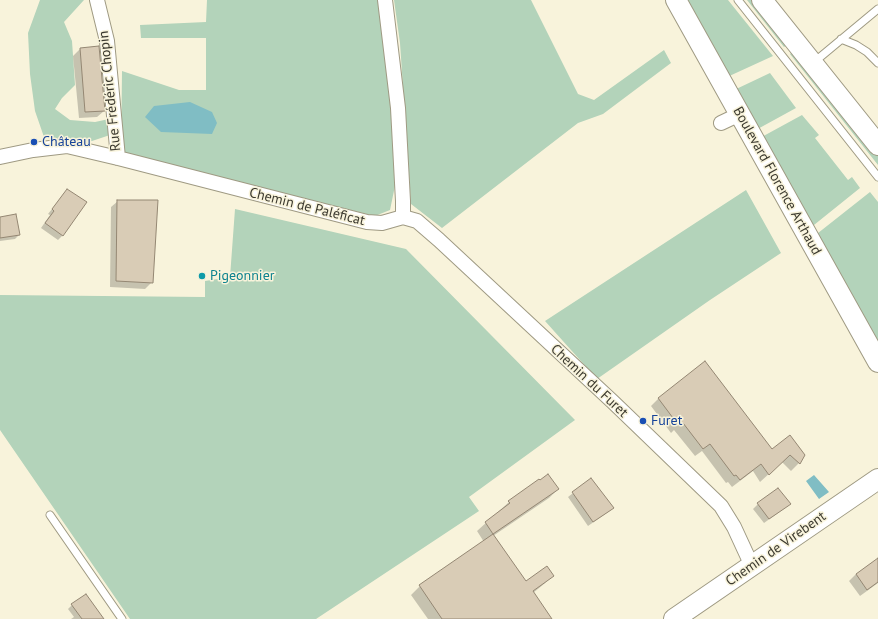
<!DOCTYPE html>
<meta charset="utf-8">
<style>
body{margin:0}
canvas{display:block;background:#f8f3db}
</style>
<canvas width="878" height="619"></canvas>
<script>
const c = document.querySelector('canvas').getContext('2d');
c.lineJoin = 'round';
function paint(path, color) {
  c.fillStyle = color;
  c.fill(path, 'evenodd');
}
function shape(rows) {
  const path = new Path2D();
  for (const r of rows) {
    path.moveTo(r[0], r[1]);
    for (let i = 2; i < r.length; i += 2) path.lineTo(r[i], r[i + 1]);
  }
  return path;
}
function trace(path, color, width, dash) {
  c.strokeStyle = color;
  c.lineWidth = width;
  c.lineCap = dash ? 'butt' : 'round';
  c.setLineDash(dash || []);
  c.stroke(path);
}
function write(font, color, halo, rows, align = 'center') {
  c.font = font + ' "PT Sans",sans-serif';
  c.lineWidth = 3;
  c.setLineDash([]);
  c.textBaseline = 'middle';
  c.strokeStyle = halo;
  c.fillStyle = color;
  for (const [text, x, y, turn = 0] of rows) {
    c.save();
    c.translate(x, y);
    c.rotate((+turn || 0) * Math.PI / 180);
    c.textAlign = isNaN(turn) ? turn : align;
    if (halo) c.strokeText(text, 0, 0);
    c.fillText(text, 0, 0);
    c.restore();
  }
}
paint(shape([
 [40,0,84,0,64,22,72,41,75,85,62,98,55,109,70,120,95,122,109,119,110,135,92,141,74,144,44,137,35,111,30,74,28,33],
 [207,0,382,0,394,105,396,181,390,210,375,216,121,154,122,71,179,90,206,90,206,38,141,38,140,25,206,22],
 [394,0,531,0,578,94,594,100,664,50,671,63,603,114,578,123,442,228,411,204,400,43],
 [682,0,728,0,773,56,725,78],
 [747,0,757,0,791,42,784,47],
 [796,49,878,152,878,165,790,54],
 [770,73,796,108,754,131,732,91],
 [802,115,819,135,815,138,848,180,852,177,860,188,809,229,758,139],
 [746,190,781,253,710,300,597,379,545,321],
 [870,192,878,202,878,355,813,237],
 [235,209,406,249,575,420,469,497,479,511,316,619,130,619,0,430,0,295,205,297,205,281,230,277]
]), '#b3d3ba');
paint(shape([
 [190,102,212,112,217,123,212,134,161,132,145,117,154,106],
 [814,475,829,492,819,499,806,481]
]), '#80bdc4');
paint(shape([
 [80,49,104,111,97,117,79,118,73,56],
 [67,190,85,203,62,236,58,240,41,228,50,215,48,214],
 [118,201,152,282,145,289,110,287,111,207],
 [0,218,19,235,15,239,0,241],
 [659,398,772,450,790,436,799,463,791,471,782,462,760,482,753,471,732,487,728,482,726,483,702,451,695,456,674,430,671,433,651,406],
 [591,479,612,508,608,512,588,526,568,497],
 [558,489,549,498,493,536,526,583,553,575,544,584,533,593,551,619,428,619,411,595,420,586,484,542,477,531,509,502],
 [778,489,789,504,785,508,764,523,753,509,758,504],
 [878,559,878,583,860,596,849,581,856,574],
 [72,605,103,619,71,619,74,617,68,609]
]), '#0003');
const building = shape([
 [99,46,105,111,85,112,80,48,99,46],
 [67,189,87,202,63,236,45,223,54,211,52,209,67,189],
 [117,200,158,200,153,283,116,281,117,200],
 [16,214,20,235,0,238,0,217,16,214],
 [705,361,772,449,790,435,805,455,800,464,790,455,769,475,761,464,740,480,736,475,734,476,710,444,703,449,683,423,679,426,658,398,705,361],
 [548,474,559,489,493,534,526,581,547,566,554,576,533,591,552,619,442,619,419,585,493,534,485,522,510,503,508,501,539,479,540,480,548,474],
 [591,478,614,508,593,522,572,492,591,478],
 [778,488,791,504,769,519,757,503,778,488],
 [878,558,878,582,867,590,856,574,878,558],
 [86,594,104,619,82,619,71,604,86,594]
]);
paint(building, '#d9ccb6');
trace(building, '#948773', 1);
const lane = shape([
 [738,0,878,177],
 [841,39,856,45,867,52,878,63],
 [813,63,878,9],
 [50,515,122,619]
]);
const street = shape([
 [97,0,107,41,118,158],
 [385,0,398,108,403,201,403,217],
 [721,123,740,114],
 [0,157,33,150,67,146,118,158,367,222,382,223,403,217],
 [403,217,417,221,439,240,613,402,721,506,734,527,752,566]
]);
const secondary = shape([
 [676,0,878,362],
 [762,0,878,145],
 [674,619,878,479]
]);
trace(lane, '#9f9a83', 9);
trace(street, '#9f9a83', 16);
trace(secondary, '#9f9a83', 22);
trace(lane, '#fff', 7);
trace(street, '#fff', 14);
trace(secondary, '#fff', 20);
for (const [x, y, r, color] of [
 [34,142,4,"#1a4fb4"],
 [202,276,4,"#0f9aa8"],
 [643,421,4,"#1a4fb4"]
]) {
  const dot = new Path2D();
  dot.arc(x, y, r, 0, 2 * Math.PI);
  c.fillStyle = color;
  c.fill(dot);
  trace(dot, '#f8f3db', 1.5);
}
write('14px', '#3b392f', '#f8f3db', [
 ["Rue Frédéric Chopin",110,91,-96],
 ["Boulevard Florence Arthaud",777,181,61],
 ["Chemin de Paléficat",307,207,14],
 ["Chemin du Furet",589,381,43],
 ["Chemin de Virebent",776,549,-35]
]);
write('14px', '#164399', '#f8f3db', [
 ["Château",42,142],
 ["Furet",651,421]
], 'left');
write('14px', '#0d838f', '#f8f3db', [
 ["Pigeonnier",210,276]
], 'left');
</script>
